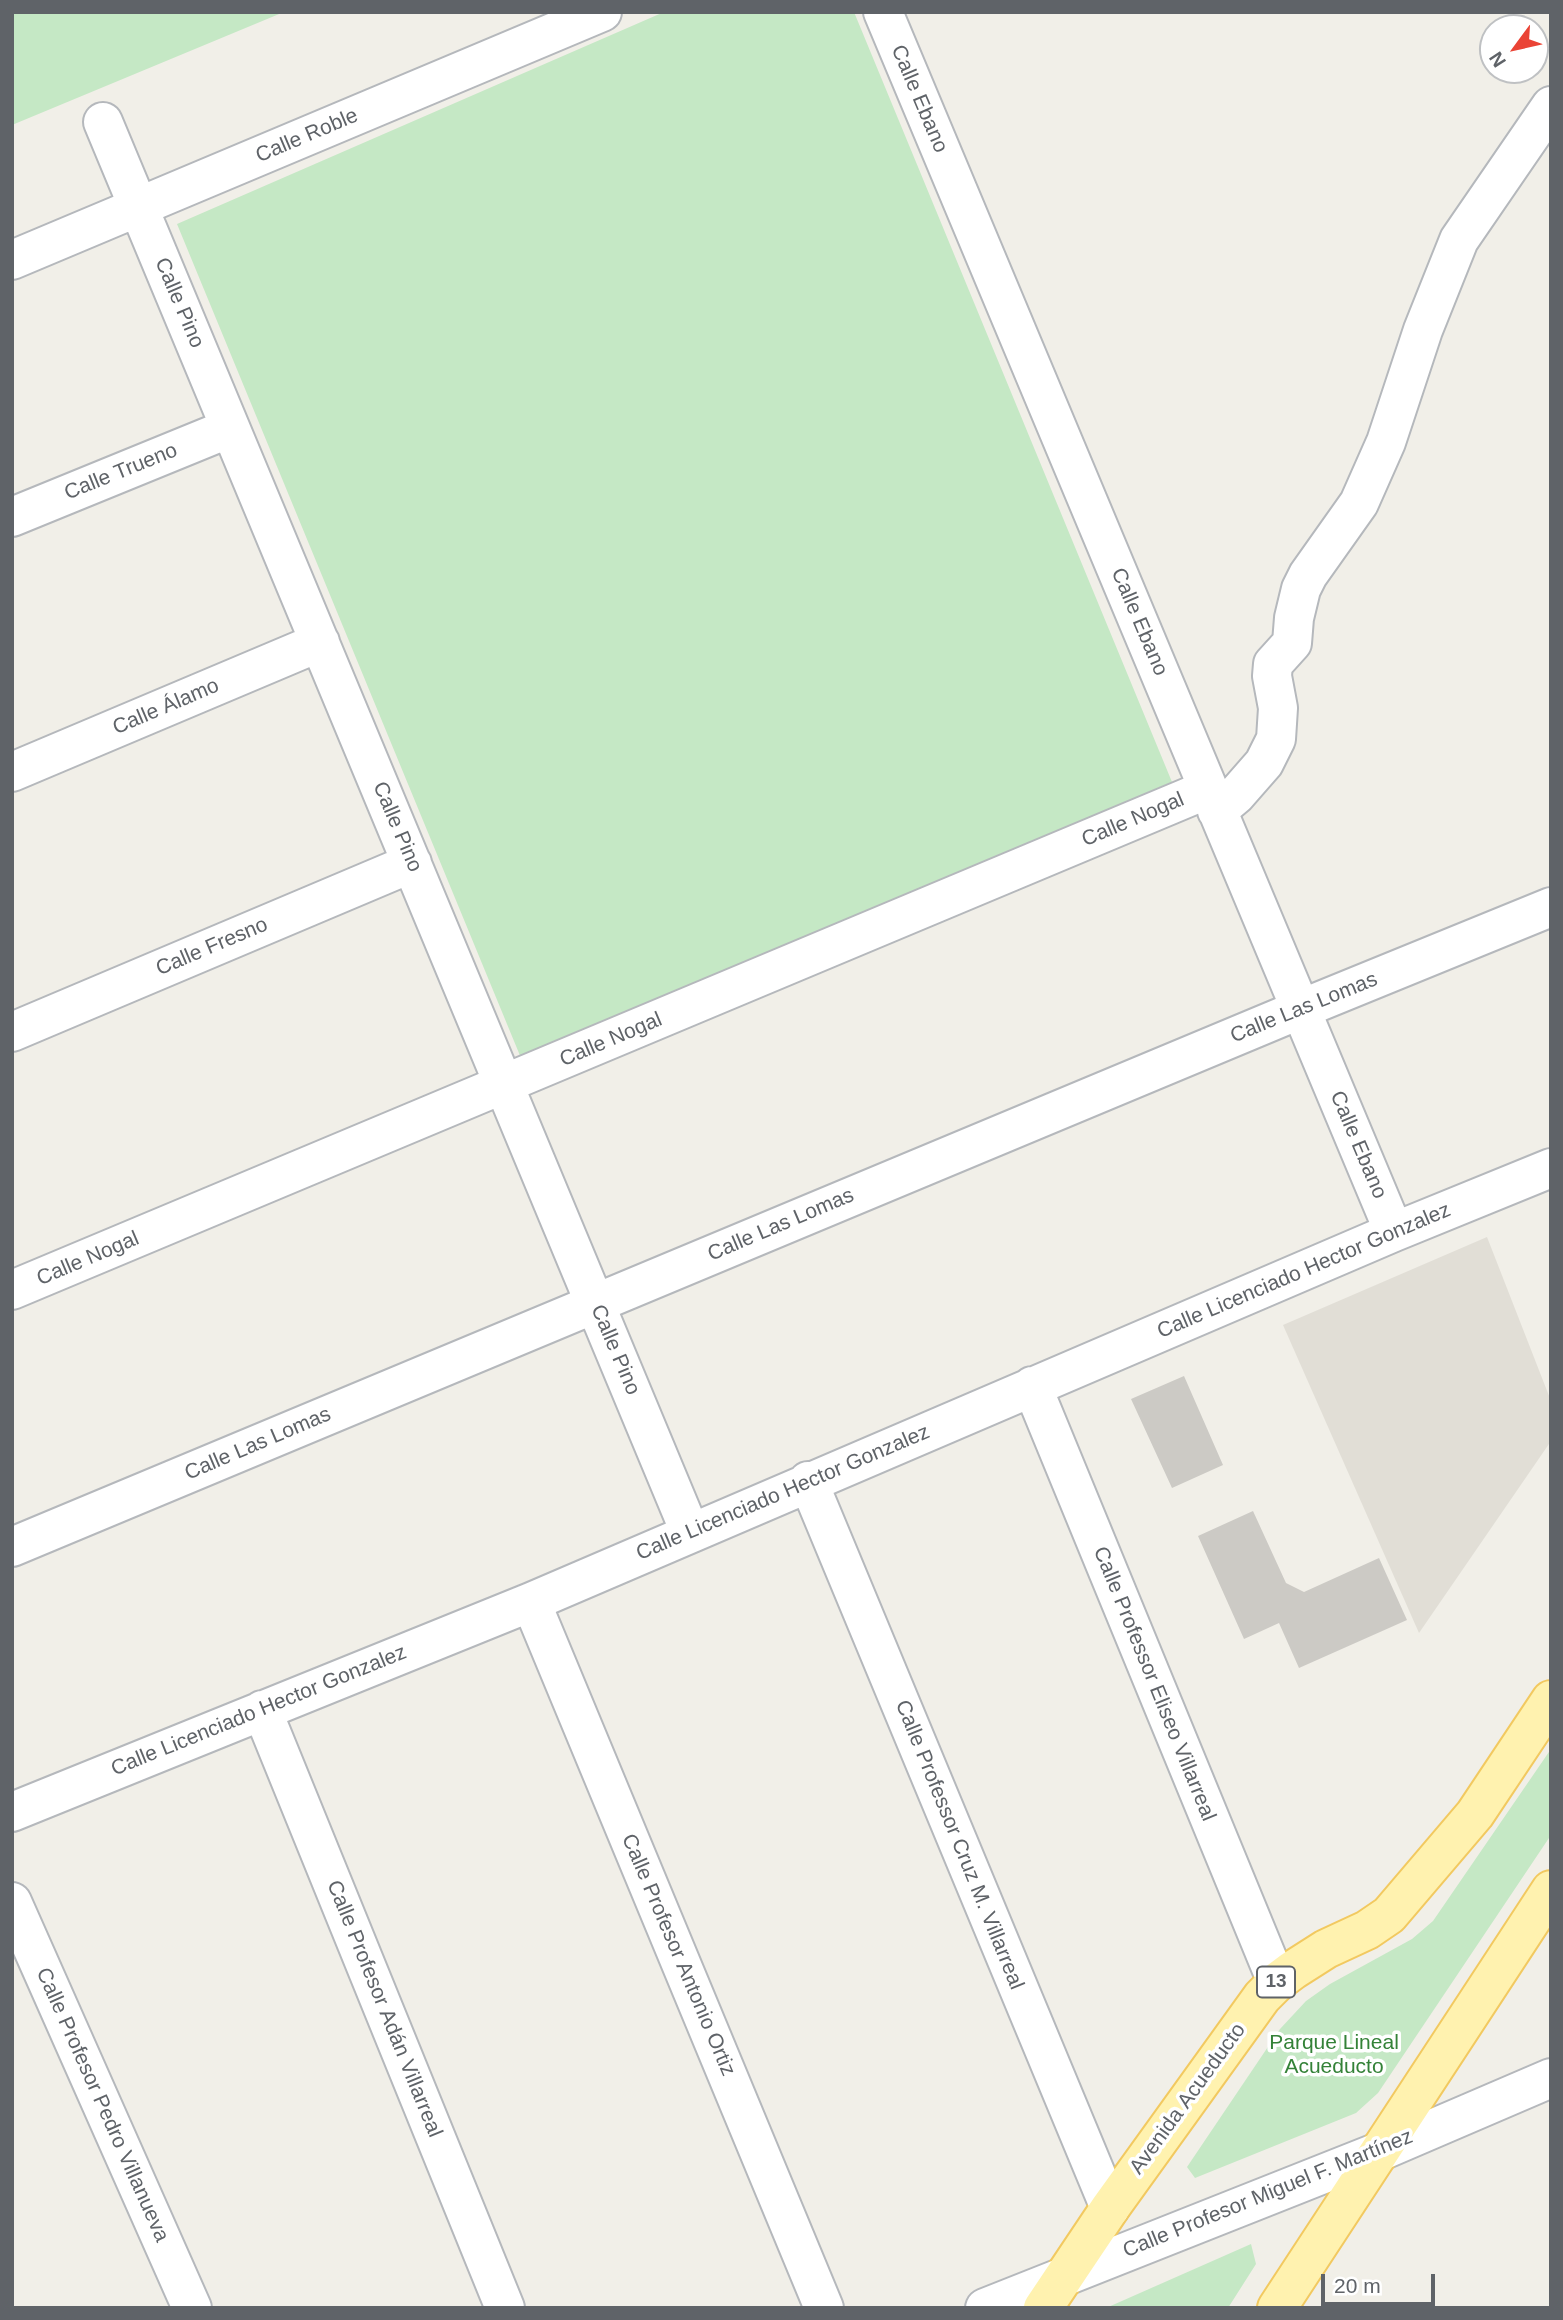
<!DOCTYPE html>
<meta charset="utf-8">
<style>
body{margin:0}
#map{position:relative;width:1563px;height:2320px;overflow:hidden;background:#f1efe8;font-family:Helvetica,sans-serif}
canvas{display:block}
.frame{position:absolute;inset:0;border:14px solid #5f6368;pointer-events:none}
.north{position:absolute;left:1479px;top:14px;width:70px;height:70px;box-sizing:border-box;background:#fff;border:2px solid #bfc1c3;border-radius:50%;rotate:237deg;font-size:19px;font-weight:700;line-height:28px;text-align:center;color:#5f6368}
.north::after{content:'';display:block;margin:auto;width:24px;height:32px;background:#ea4335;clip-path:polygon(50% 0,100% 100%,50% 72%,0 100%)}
.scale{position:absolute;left:1321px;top:2274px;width:114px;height:32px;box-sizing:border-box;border:4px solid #5f6368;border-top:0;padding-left:9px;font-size:21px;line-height:24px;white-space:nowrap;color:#5f6368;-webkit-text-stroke:5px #fff;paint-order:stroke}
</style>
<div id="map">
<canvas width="1563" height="2320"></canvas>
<div class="frame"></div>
<div class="north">N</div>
<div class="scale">20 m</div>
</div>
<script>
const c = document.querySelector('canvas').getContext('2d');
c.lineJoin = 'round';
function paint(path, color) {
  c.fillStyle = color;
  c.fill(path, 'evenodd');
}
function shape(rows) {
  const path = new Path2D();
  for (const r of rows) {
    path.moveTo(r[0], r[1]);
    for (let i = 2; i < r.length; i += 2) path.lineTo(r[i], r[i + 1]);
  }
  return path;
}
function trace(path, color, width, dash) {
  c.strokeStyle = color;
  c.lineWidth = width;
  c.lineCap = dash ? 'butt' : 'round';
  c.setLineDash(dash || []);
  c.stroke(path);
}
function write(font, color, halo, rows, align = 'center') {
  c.font = font + ' Helvetica,sans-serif';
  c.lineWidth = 7;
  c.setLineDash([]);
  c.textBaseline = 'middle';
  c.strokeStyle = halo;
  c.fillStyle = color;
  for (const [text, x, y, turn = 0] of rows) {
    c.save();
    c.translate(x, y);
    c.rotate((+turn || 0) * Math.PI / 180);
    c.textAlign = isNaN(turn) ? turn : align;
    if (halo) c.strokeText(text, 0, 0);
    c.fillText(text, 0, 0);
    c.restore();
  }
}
paint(shape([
 [1487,1237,1551,1401,1551,1441,1419,1633,1283,1325]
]), '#e1ded6');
paint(shape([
 [12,12,284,12,12,125],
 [664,12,854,12,1172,782,521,1058,177,224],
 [1551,1749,1551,1835,1378,2093,1356,2113,1195,2178,1187,2167,1280,2029,1306,2001,1330,1984,1412,1939,1433,1921],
 [1251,2244,1256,2264,1228,2308,1106,2308]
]), '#c5e8c5');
paint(shape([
 [1184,1376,1223,1465,1172,1488,1131,1399],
 [1253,1511,1286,1583,1304,1592,1379,1558,1407,1620,1299,1668,1279,1623,1244,1639,1198,1536]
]), '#cccac5');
const minor = shape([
 [883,12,1394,1232],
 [103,122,690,1532],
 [12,260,602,12],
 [12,517,230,428],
 [12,772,320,642],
 [1217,811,1236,795,1264,763,1276,739,1278,708,1272,676,1273,664,1292,643,1294,618,1301,589,1308,575,1359,503,1386,442,1423,330,1459,240,1551,106],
 [12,1032,412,863],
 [12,1290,1208,789],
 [1032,1386,1277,1982],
 [808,1481,1110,2208],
 [12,1547,1301,1009,1551,907],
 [531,1602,824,2308],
 [262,1710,505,2308],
 [12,1812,531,1602,1394,1232,1551,1168],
 [12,1902,192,2308],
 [985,2308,1381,2151,1551,2078]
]);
const major = shape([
 [1043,2308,1110,2208,1262,1997,1277,1982,1293,1970,1326,1949,1367,1930,1389,1915,1475,1814,1551,1700],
 [1277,2308,1551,1890]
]);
trace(minor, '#b5b8bc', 42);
trace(major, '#f2c960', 42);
trace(minor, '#fff', 38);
trace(major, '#fff2af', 38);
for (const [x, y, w] of [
 [1276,1982,38]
]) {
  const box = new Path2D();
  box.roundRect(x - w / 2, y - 15.5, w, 31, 5);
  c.fillStyle = '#fff';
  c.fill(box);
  trace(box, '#5f6368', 2);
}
write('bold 19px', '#5f6368', null, [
 ["13",1276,1982]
]);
write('21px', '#5f6368', '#fff', [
 ["Calle Ebano",919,99,67],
 ["Calle Roble",307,136,-23],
 ["Calle Pino",179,303,67],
 ["Calle Trueno",121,472,-22],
 ["Calle Ebano",1139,622,67],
 ["Calle Álamo",166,707,-23],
 ["Calle Nogal",1133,820,-23],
 ["Calle Pino",397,827,67],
 ["Calle Fresno",212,947,-23],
 ["Calle Las Lomas",1304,1008,-22],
 ["Calle Nogal",611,1040,-23],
 ["Calle Ebano",1358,1145,67],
 ["Calle Las Lomas",781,1225,-23],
 ["Calle Nogal",88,1259,-23],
 ["Calle Licenciado Hector Gonzalez",1304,1271,-23],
 ["Calle Pino",615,1350,67],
 ["Calle Las Lomas",258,1444,-23],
 ["Calle Licenciado Hector Gonzalez",783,1493,-23],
 ["Calle Professor Eliseo Villarreal",1154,1684,68],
 ["Calle Licenciado Hector Gonzalez",259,1711,-22],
 ["Calle Professor Cruz M. Villarreal",959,1845,68],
 ["Calle Profesor Antonio Ortiz",678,1955,67],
 ["Calle Profesor Adán Villarreal",384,2009,68],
 ["Avenida Acueducto",1188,2099,-54],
 ["Calle Profesor Pedro Villanueva",102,2105,66],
 ["Calle Profesor Miguel F. Martínez",1268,2194,-22]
]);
write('21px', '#348238', '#fff', [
 ["Parque Lineal",1334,2043],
 ["Acueducto",1334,2067]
]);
</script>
